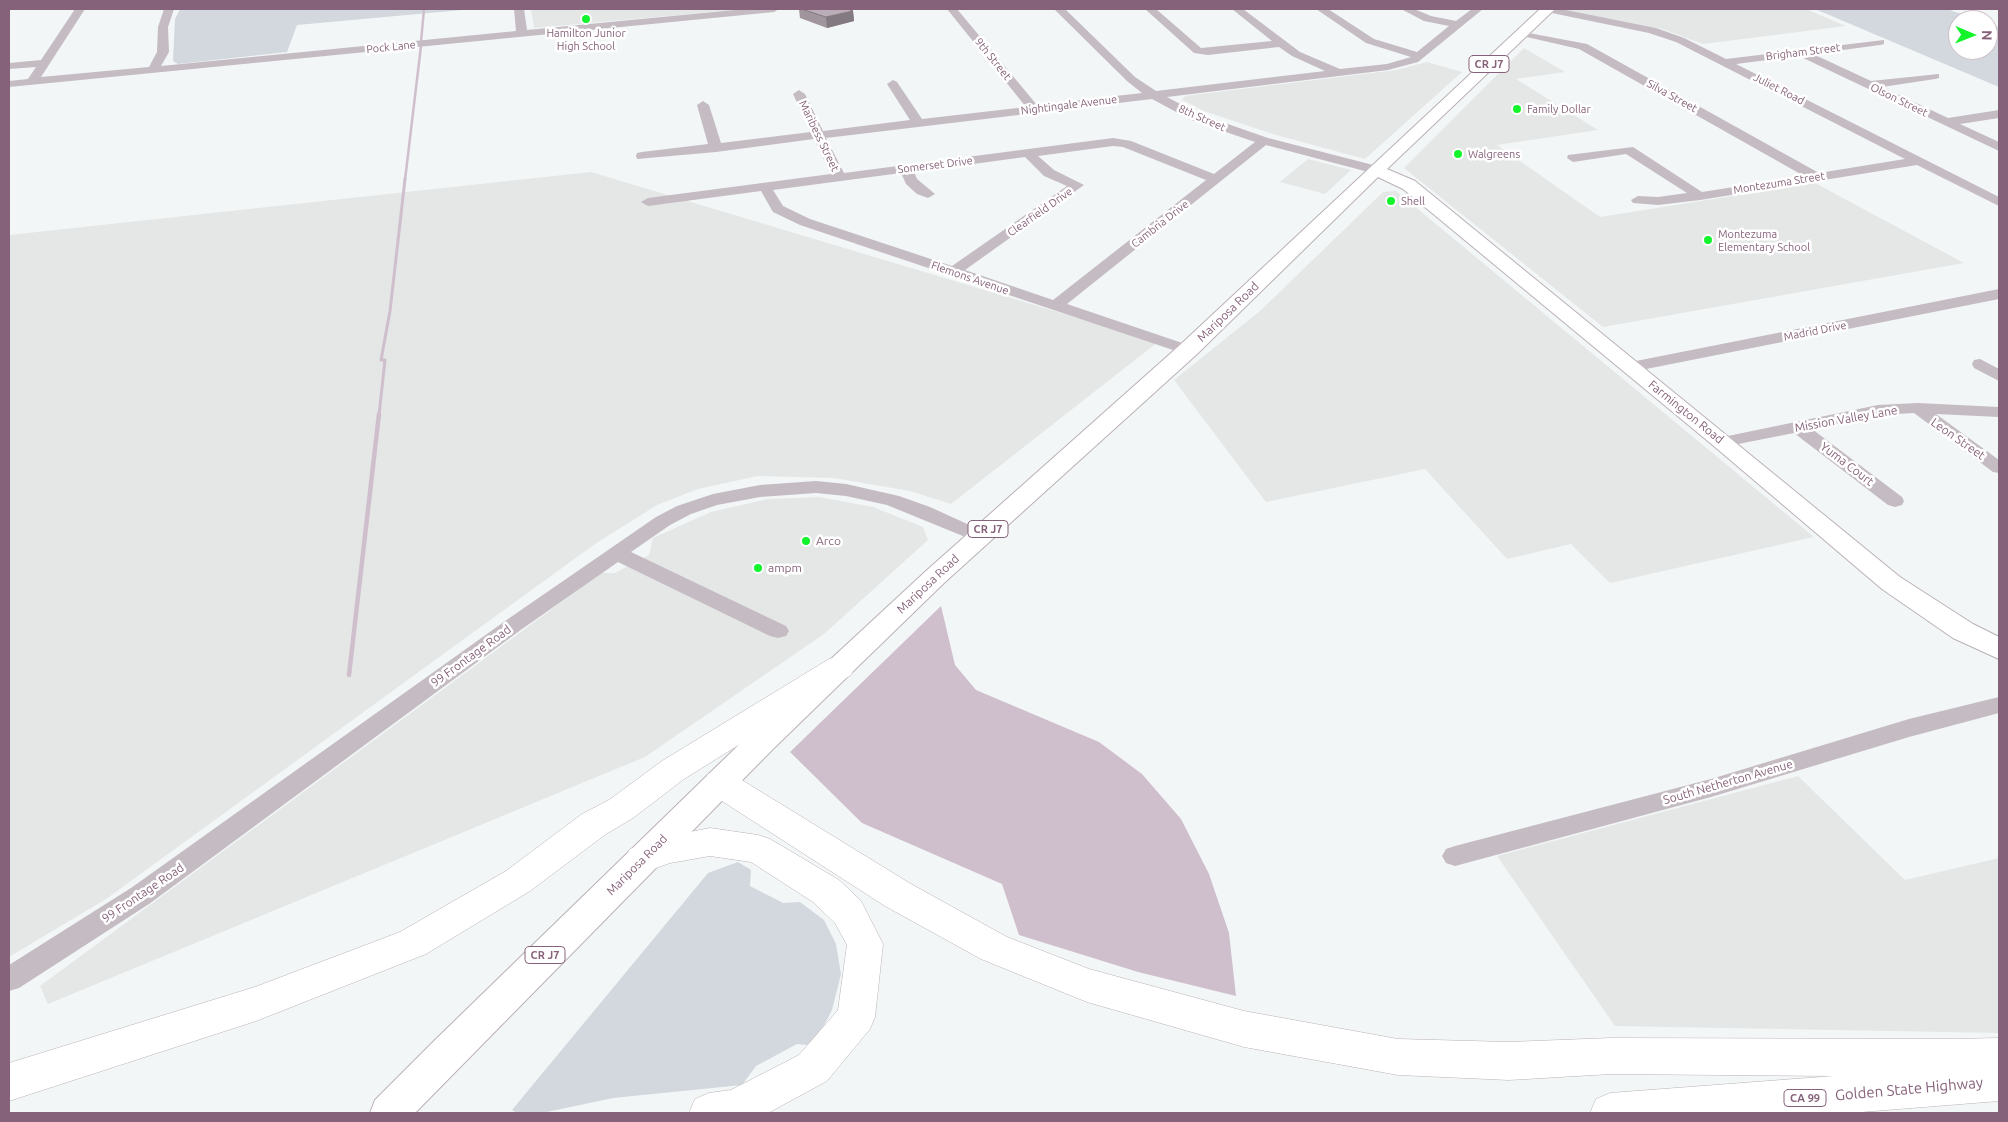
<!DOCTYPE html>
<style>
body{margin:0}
#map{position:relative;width:2008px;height:1122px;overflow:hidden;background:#f2f6f6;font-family:Ubuntu,sans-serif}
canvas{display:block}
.frame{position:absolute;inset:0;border:10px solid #86627a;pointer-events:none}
.north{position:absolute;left:1948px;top:10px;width:50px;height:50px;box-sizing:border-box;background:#fff;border:1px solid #cfc0ca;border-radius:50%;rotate:91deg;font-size:14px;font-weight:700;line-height:20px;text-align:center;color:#86627a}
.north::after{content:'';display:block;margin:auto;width:18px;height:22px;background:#14f42d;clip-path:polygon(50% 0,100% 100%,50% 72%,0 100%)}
</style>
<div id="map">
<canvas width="2008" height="1122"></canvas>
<div class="frame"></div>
<div class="north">N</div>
</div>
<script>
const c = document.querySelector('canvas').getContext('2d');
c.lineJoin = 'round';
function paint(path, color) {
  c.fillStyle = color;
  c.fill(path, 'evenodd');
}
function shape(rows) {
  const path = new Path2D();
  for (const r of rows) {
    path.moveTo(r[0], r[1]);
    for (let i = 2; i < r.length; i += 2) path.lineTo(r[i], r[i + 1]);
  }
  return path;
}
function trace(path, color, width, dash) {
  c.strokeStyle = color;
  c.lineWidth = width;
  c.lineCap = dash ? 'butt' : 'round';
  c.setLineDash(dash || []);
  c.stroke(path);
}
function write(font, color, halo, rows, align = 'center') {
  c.font = font + ' Ubuntu,sans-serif';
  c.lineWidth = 5;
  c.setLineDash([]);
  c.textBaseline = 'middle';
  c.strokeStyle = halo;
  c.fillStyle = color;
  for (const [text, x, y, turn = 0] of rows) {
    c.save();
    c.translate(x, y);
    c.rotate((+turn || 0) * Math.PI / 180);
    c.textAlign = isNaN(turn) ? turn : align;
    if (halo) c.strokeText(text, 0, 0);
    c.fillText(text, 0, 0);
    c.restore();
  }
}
paint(shape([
 [531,9,745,9,534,28],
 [1559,9,1806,9,1846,26,1703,44,1662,29],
 [1524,48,1565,72,1516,79,1598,130,1497,145,1600,217,1815,183,1964,263,1603,327,1404,168],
 [1427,62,1462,72,1365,159,1276,135,1204,111,1182,100,1185,96,1396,70],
 [1308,159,1351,170,1325,194,1280,182],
 [591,172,1158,342,951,504,910,491,834,478,758,476,698,489,657,505,595,544,106,899,9,957,9,235],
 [1396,191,1733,470,1814,537,1610,583,1571,544,1507,559,1425,469,1266,502,1174,380,1260,311,1383,192],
 [819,497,873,507,923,527,928,540,824,634,645,757,48,1004,40,986,601,573,615,573,649,555,653,538,711,512,768,499],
 [1798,776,1905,880,1999,858,1999,1033,1615,1026,1497,856]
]), '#e5e7e7');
paint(shape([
 [180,9,473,9,297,25,287,52,178,64,173,61,175,19],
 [1815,9,1947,9,1979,20,1958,20,1958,50,1988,50,1988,23,1999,27,1999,87],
 [738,862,751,870,750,886,783,903,800,902,824,920,836,944,841,974,832,1010,820,1033,809,1045,797,1044,756,1066,742,1085,613,1098,542,1113,517,1113,512,1110,708,873]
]), '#d2d8de');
paint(shape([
 [941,606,955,665,976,690,1099,742,1142,774,1181,819,1209,874,1229,933,1236,996,1138,972,1019,935,1002,884,862,823,790,752]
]), '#cfbfcd');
trace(shape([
 [421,42,424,9],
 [405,180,421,46]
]), '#cfbfcd', 2.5);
trace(shape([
 [379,415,385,360,381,360,390,311,405,179]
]), '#cfbfcd', 3);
trace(shape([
 [349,675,379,414]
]), '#cfbfcd', 4.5);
const major = shape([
 [1540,9,1555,9,1387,169,1415,181,1900,577,1973,624,1999,637,1999,659,1953,638,1882,589,1715,447,1403,189,1378,177,1196,355,944,583,773,749,415,1113,370,1113,375,1100,435,1040,751,733,926,571,1180,345,1540,9]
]);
const highway = shape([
 [840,656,851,659,855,667,851,675,684,779,633,818,606,834,530,891,426,954,256,1021,9,1101,9,1063,255,987,400,932,506,871,582,814,609,800,662,761,829,659,840,656],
 [720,770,732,774,911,884,1007,937,1089,969,1244,1011,1398,1039,1509,1042,1611,1038,1951,1039,1999,1038,1999,1101,1849,1113,1590,1113,1596,1099,1610,1093,1834,1076,1611,1074,1509,1080,1398,1075,1244,1047,1087,1002,981,959,885,906,708,792,704,783,708,774,720,770],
 [710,828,758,835,770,839,839,880,861,901,883,944,875,1017,870,1029,827,1081,768,1113,689,1113,695,1099,709,1093,731,1090,799,1055,838,1010,847,945,835,923,813,902,751,862,710,856,670,863,642,873,630,869,625,859,630,849,655,839,710,828]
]);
trace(major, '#bbb1b8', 2);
trace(highway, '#bab1b7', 1);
paint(shape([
 [75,9,85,9,41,77,149,67,157,52,158,27,164,9,174,9,168,27,169,52,161,66,516,31,514,9,524,9,527,30,745,9,779,9,774,12,9,87,9,81,28,79,36,67,9,69,9,63,41,60,75,9],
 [947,9,957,9,1037,105,1142,93,1127,81,1054,9,1065,9,1135,77,1156,91,1325,71,1292,56,1279,47,1208,55,1194,53,1145,9,1156,9,1201,48,1272,41,1232,9,1243,9,1300,52,1340,69,1387,64,1411,57,1366,43,1316,9,1328,9,1374,39,1417,52,1449,26,1424,21,1401,9,1414,9,1431,16,1456,21,1472,9,1483,9,1418,62,1388,70,1167,97,1199,114,1268,138,1381,167,1383,170,1376,174,1266,145,1067,304,1194,347,1196,350,1194,353,1188,355,800,225,773,212,761,191,648,206,641,202,648,198,831,174,814,139,716,152,637,159,636,156,637,153,642,152,708,144,697,105,703,101,709,105,721,143,811,132,793,94,799,90,805,94,823,131,910,120,887,84,893,80,897,82,922,119,1026,107,947,9],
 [1152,99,1191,120,1255,142,1214,174,1131,141,1113,138,844,173,826,138,1152,99],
 [1113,146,1123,147,1206,180,1053,300,965,270,1084,185,1054,170,1038,156,1113,146],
 [1025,157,1044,176,1067,186,952,266,810,219,783,206,773,190,901,173,906,184,917,194,928,198,935,194,917,179,914,172,1025,157],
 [1542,9,1561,9,1656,28,1684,38,1726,59,1884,40,1884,44,1880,45,1813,54,1871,81,1939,74,1939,78,1935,79,1882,87,1948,118,1999,110,1999,118,1960,124,1999,142,1999,151,1799,56,1736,64,1999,197,1999,206,1917,165,1700,200,1658,205,1633,203,1631,200,1638,196,1658,197,1687,193,1626,154,1573,162,1567,158,1568,155,1633,147,1702,192,1804,176,1579,49,1518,35,1518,31,1587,44,1819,173,1905,159,1676,42,1649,33,1547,12,1542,9],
 [1999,289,1999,299,1631,372,1625,371,1623,367,1625,363,1631,362,1999,289],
 [1980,359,1999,369,1999,381,1974,368,1972,364,1974,360,1980,359],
 [1918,403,1999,407,1999,417,1936,414,1999,460,1999,473,1993,472,1914,413,1878,415,1812,429,1902,497,1904,501,1902,505,1895,507,1888,505,1794,433,1723,447,1717,446,1714,442,1717,438,1723,437,1878,405,1918,403],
 [816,481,846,484,899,496,930,507,987,533,990,537,987,541,980,543,887,505,846,496,816,493,760,497,717,505,691,514,670,525,631,552,786,626,789,631,786,636,778,638,770,636,618,562,522,629,149,904,19,988,9,991,9,965,131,888,508,619,656,517,677,506,713,494,760,485,816,481],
 [1999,697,1999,713,1909,737,1711,797,1455,866,1446,863,1442,856,1446,849,1455,846,1711,779,1909,719,1999,697]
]), '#c5bbc2');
paint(major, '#fff');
paint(highway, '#fff');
paint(shape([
 [799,9,848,9,853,11,854,21,827,28,800,18]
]), '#a1959d');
paint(shape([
 [853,11,854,21,827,28,826,17]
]), '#837980');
const building = shape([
 [801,9,848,9,853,11,826,17,801,9]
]);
paint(building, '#bbadb7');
trace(building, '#837980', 1);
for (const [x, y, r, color] of [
 [586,19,5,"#14f42d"],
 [1517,109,5,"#14f42d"],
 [1458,154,5,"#14f42d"],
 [1391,201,5,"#14f42d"],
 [1708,240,5,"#14f42d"],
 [806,541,5,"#14f42d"],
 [758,568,5,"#14f42d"]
]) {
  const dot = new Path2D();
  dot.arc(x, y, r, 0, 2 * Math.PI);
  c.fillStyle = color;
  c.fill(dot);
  trace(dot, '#fff', 2);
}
write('11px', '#86627a', '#fff', [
 ["Hamilton Junior",586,33,"center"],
 ["High School",586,46,"center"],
 ["Family Dollar",1527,109],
 ["Walgreens",1468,154],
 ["Shell",1401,201],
 ["Montezuma",1718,234],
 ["Elementary School",1718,247]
], 'left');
write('11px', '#86627a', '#fff', [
 ["Pock Lane",391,47,-6],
 ["Brigham Street",1803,52,-7],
 ["9th Street",993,59,51],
 ["Juliet Road",1779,89,27],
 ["Silva Street",1672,96,29],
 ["Olson Street",1899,100,26],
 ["Nightingale Avenue",1069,105,-7],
 ["8th Street",1202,118,24],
 ["Maribess Street",819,136,64],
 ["Somerset Drive",935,165,-7],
 ["Montezuma Street",1779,183,-9],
 ["Clearfield Drive",1040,212,-35],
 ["Cambria Drive",1160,224,-38],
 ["Flemons Avenue",970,278,19],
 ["Madrid Drive",1815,331,-11]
]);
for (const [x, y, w] of [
 [1489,64,40],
 [988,529,40],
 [545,955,40],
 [1805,1098,42]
]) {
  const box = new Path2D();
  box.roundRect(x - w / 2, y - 8.5, w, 17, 4);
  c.fillStyle = '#fff';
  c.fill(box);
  trace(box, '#86627a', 1);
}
write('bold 11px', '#86627a', null, [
 ["CR J7",1489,64],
 ["CR J7",988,529],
 ["CR J7",545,955],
 ["CA 99",1805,1098]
]);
write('12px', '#86627a', '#fff', [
 ["Mariposa Road",1228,312,-44],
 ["Farmington Road",1686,412,39],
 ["Mission Valley Lane",1846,419,-10],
 ["Leon Street",1958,439,35],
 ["Yuma Court",1847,464,37],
 ["Mariposa Road",928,584,-43],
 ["99 Frontage Road",471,656,-36],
 ["South Netherton Avenue",1728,782,-16],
 ["Mariposa Road",637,865,-45],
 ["99 Frontage Road",143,893,-34]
]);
write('12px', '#86627a', '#fff', [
 ["Arco",816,541],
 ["ampm",768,568]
], 'left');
write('15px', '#86627a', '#fff', [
 ["Golden State Highway",1909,1089,-5]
]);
</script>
